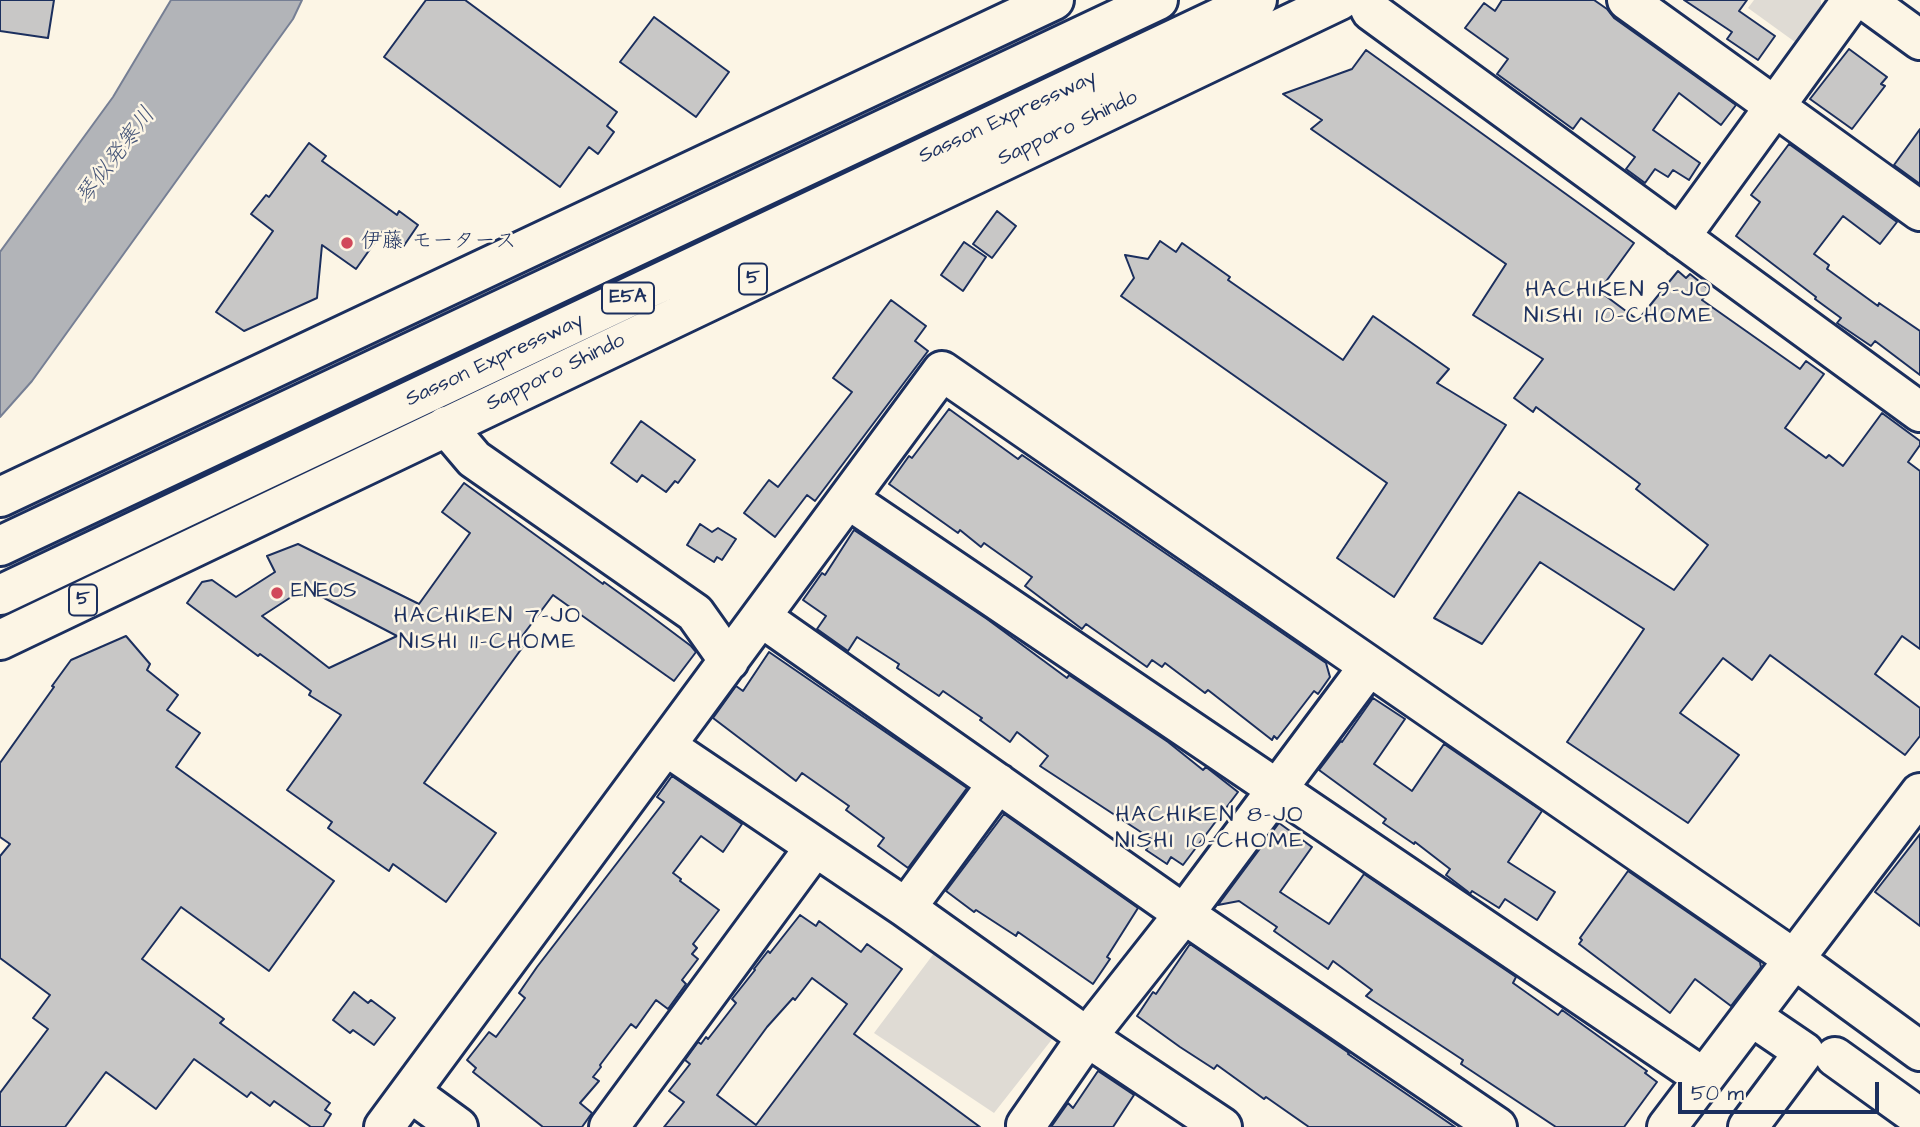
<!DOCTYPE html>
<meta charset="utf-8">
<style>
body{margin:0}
#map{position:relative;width:1920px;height:1127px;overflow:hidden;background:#fcf5e5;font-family:"Architects Daughter",sans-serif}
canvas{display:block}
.scale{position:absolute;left:1678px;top:1082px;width:201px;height:32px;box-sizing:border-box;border:4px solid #1b2f5e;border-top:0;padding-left:9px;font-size:21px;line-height:24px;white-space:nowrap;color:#1b2f5e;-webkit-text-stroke:5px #fcf5e5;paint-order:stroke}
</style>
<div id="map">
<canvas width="1920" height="1127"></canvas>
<div class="scale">50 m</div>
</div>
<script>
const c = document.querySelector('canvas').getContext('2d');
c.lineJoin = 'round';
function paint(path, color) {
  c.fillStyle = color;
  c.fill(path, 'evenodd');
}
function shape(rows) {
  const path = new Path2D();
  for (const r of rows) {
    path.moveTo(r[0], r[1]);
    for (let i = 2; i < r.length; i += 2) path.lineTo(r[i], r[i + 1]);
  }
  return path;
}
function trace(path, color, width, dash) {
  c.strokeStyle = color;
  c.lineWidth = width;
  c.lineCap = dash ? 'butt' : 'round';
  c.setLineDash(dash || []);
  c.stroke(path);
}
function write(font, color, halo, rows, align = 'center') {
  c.font = font + ' "Architects Daughter","Klee One",sans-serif';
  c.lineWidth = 5;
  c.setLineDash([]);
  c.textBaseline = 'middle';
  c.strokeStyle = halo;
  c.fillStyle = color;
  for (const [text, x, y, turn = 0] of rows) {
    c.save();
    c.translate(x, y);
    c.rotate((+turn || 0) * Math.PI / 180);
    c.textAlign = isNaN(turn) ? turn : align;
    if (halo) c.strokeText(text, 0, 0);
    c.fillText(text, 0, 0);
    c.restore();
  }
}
paint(shape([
 [1754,0,1821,0,1821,8,1795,42,1748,8],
 [938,948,1052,1027,1053,1038,994,1113,874,1033]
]), '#dfdbd4');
const water = shape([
 [171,0,302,0,293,19,32,381,0,417,0,252,113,97,171,0]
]);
paint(water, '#b2b4b8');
trace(water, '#767f94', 2);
const building = shape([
 [0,0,54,0,48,38,0,31,0,0],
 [426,0,465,0,617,112,607,126,614,132,598,154,589,147,560,187,384,57,426,0],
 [1502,0,1594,0,1607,9,1614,18,1736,105,1721,125,1679,93,1653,130,1700,163,1689,180,1673,170,1668,177,1655,169,1645,183,1626,169,1635,157,1581,118,1573,129,1497,74,1508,59,1465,28,1484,3,1495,11,1502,0],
 [1684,0,1747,0,1739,11,1775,36,1758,60,1727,39,1732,32,1684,0],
 [654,17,729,72,696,117,620,62,654,17],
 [1849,49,1887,77,1881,84,1885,86,1852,129,1810,99,1849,49],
 [1366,50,1634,243,1599,291,1638,320,1678,271,1686,278,1690,274,1710,290,1702,300,1800,369,1806,361,1824,374,1785,428,1826,458,1829,455,1843,466,1882,413,1920,441,1920,445,1908,462,1920,471,1920,649,1902,636,1875,674,1920,708,1920,736,1905,755,1770,655,1752,680,1723,658,1680,713,1739,755,1688,823,1567,742,1644,629,1540,562,1482,644,1434,618,1519,492,1674,590,1708,545,1636,489,1640,484,1536,407,1533,412,1514,398,1543,359,1473,315,1506,264,1311,129,1322,120,1283,94,1352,69,1366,50],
 [1920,129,1920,184,1894,165,1920,129],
 [309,143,326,156,322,161,397,215,399,211,418,225,403,247,382,232,356,269,322,245,317,298,244,331,216,312,273,231,251,214,266,195,269,197,309,143],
 [1789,144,1897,222,1880,244,1843,216,1814,254,1829,265,1827,269,1878,306,1879,303,1920,331,1920,375,1875,341,1871,346,1837,323,1841,318,1815,299,1816,297,1736,236,1760,202,1751,195,1789,144],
 [997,211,1016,226,992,258,973,244,997,211],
 [1160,241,1176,252,1182,243,1230,277,1228,280,1343,360,1373,316,1449,369,1437,383,1506,425,1394,597,1337,558,1387,483,1121,296,1134,278,1125,255,1148,259,1160,241],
 [964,242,986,257,963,291,941,275,964,242],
 [891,300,926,326,915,341,928,351,815,501,807,495,775,537,744,513,769,480,778,487,852,392,833,378,891,300],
 [949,409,1018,459,1022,455,1326,663,1330,677,1318,694,1314,691,1277,739,1274,736,1272,740,1208,690,1205,693,1165,663,1162,667,1152,660,1147,667,1086,624,1082,629,1025,586,1032,577,984,543,981,547,960,530,958,533,889,484,909,456,912,458,949,409],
 [641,421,695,460,678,483,675,481,666,492,642,475,637,482,611,463,641,421],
 [464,483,603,584,604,582,647,613,691,646,696,652,674,681,553,595,520,639,525,644,424,783,496,833,446,902,393,864,389,871,328,828,332,822,287,790,341,715,309,695,311,691,260,654,258,656,187,603,202,582,212,580,236,597,275,572,267,556,298,544,419,604,470,533,442,512,464,483],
 [305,588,397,636,329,668,262,616,305,588],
 [700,524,712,532,718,528,736,539,722,560,717,557,714,562,687,545,700,524],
 [854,530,987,619,1067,678,1069,675,1168,742,1203,770,1206,767,1238,792,1183,865,1171,857,1167,864,1146,850,1153,840,1040,766,1048,756,1017,732,1010,742,980,720,982,718,943,691,939,696,897,668,899,664,857,637,848,651,817,629,826,616,803,600,822,573,825,575,854,530],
 [126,636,150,664,147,670,178,695,167,710,200,733,176,767,334,881,269,971,181,907,142,959,224,1019,220,1023,330,1103,325,1110,331,1114,323,1127,311,1127,274,1101,270,1106,251,1092,247,1097,194,1059,156,1109,106,1072,65,1127,0,1127,0,1093,48,1029,33,1018,50,995,0,958,0,856,10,844,0,837,0,763,54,687,52,686,71,660,126,636],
 [769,652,967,788,908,868,878,846,884,838,846,810,849,806,802,773,796,781,713,718,736,686,743,691,769,652],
 [1373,698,1405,719,1374,764,1412,791,1444,744,1542,811,1508,862,1555,892,1537,920,1505,899,1499,908,1472,891,1470,894,1467,891,1446,875,1450,869,1415,842,1414,844,1383,823,1386,819,1319,770,1341,741,1342,742,1373,698],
 [672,776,742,824,723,852,701,836,673,873,681,879,680,881,719,910,693,944,697,948,692,954,698,959,682,980,686,984,668,1009,656,1000,636,1028,631,1024,600,1065,601,1067,593,1077,599,1081,580,1103,592,1113,582,1127,543,1127,473,1072,476,1068,467,1060,489,1032,496,1037,525,998,519,993,537,967,664,802,657,797,672,776],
 [1004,814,1138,908,1107,957,1110,959,1093,984,1018,932,1016,936,976,910,974,912,946,891,1004,814],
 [1279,823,1312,847,1280,892,1329,924,1364,874,1516,977,1513,983,1558,1015,1562,1010,1647,1071,1645,1073,1657,1082,1624,1127,1556,1127,1461,1064,1463,1060,1366,996,1372,990,1333,961,1328,969,1274,931,1277,927,1239,901,1218,905,1279,823],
 [1920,834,1920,926,1875,892,1920,834],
 [1628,871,1760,962,1761,967,1731,1006,1695,979,1670,1013,1579,944,1582,940,1580,938,1628,871],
 [800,915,816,926,819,921,861,952,867,944,902,969,854,1034,980,1127,664,1127,684,1102,669,1091,690,1064,685,1060,698,1042,701,1044,706,1037,708,1039,736,1003,732,999,755,970,754,969,768,951,770,953,800,915],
 [812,978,847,1004,756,1125,717,1095,767,1027,793,998,795,1000,812,978],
 [1190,944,1349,1053,1348,1054,1455,1127,1309,1127,1266,1097,1264,1099,1217,1065,1214,1069,1180,1047,1137,1016,1153,992,1156,994,1190,944],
 [354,992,368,1003,371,1000,395,1018,374,1045,353,1030,350,1033,333,1020,354,992],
 [1098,1071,1134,1095,1113,1127,1051,1127,1068,1103,1073,1108,1098,1071]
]);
paint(building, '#c8c7c6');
trace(building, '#1b2f5e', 2);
const minor = shape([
 [1366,0,1371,11,1920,412],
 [1627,0,1920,211],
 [1865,0,1920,40],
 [1680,237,1852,0],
 [446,426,474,459,695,613,729,661],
 [848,499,1704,1078],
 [761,617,1184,914,1497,1127],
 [666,746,906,908,1087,1037,1222,1127],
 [906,908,998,783],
 [1835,1057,1920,1118],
 [410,1092,458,1127],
 [1026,1125,1087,1037,1184,914,1369,666],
 [384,1127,942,371,1794,959,1920,1051],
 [609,1127,815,847],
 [1667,1127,1920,793],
 [1748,1127,1804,1052,1751,1016]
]);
const highway = shape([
 [0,497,1054,0],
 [0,546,1158,0],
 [0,595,1257,0],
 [0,640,1340,0]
]);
trace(minor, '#1b2f5e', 44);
trace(highway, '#1b2f5e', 44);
trace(minor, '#fcf5e5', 38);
trace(highway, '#fcf5e5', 38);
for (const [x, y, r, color] of [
 [347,243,7,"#d1495b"],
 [277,593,7,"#d1495b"]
]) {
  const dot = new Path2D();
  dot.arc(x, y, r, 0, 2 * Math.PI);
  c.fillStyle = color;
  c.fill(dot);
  trace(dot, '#fcf5e5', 2.5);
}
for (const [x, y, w] of [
 [753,279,28],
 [628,298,52],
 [83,600,28]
]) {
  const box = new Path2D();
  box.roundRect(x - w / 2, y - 15.5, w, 31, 5);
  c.fillStyle = '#fcf5e5';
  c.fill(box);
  trace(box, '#1b2f5e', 2);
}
write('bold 19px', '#1b2f5e', null, [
 ["5",753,279],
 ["E5A",628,298],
 ["5",83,600]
]);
write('21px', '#1b2f5e', '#fcf5e5', [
 ["Sasson Expressway",1008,118,-25],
 ["Sapporo Shindo",1068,129,-25],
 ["Sasson Expressway",495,361,-25],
 ["Sapporo Shindo",556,373,-26]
]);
write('21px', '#1b2f5e', '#fcf5e5', [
 ["伊藤 モータース",361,243],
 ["ENEOS",291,593]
], 'left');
write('italic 23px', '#485779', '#fcf5e5', [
 ["琴似発寒川",117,157,-53]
]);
c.letterSpacing = '2px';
write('23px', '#1b2f5e', '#fcf5e5', [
 ["HACHIKEN 9-JO",1619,291],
 ["NISHI 10-CHOME",1619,317],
 ["HACHIKEN 7-JO",488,617],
 ["NISHI 11-CHOME",488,643],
 ["HACHIKEN 8-JO",1210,816],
 ["NISHI 10-CHOME",1210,842]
]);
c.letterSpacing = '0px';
</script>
